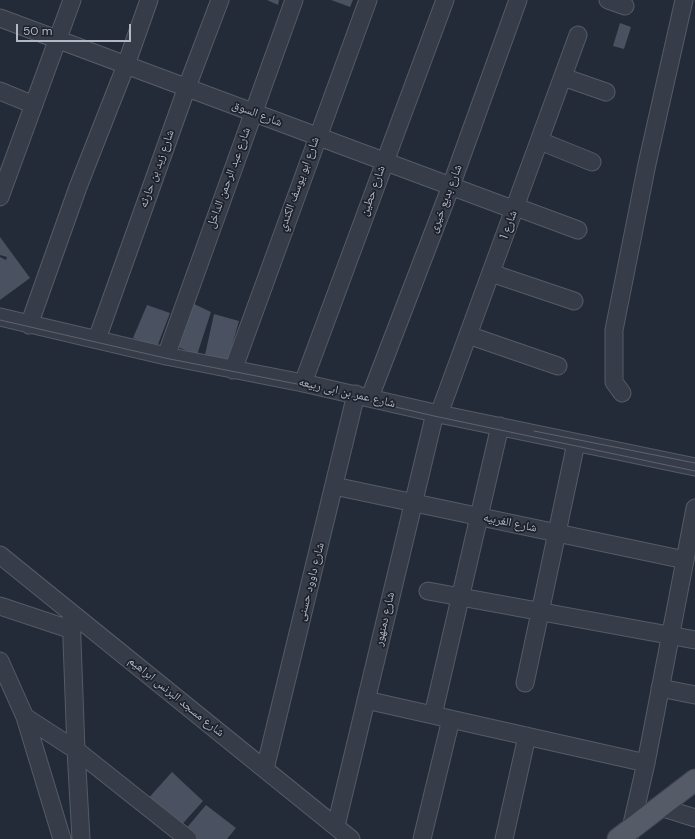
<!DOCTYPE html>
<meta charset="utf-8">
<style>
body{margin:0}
#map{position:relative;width:695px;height:839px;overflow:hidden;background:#242b38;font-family:"DM Sans",sans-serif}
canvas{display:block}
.scale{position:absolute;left:16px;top:24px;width:115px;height:18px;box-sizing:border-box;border:2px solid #b2b8c4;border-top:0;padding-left:5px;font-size:12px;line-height:14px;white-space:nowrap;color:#b2b8c4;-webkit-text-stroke:3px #1d222d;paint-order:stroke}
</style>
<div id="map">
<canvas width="695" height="839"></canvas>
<div class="scale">50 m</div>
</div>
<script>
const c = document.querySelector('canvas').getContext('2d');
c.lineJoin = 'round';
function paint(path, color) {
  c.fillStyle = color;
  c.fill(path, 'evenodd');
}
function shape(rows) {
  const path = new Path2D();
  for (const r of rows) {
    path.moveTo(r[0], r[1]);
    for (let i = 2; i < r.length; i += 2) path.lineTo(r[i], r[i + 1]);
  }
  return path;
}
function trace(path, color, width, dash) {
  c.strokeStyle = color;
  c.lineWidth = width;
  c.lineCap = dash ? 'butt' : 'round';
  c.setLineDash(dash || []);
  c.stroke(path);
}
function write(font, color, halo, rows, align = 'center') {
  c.font = font + ' "DM Sans","Noto Naskh Arabic",sans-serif';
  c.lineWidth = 3.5;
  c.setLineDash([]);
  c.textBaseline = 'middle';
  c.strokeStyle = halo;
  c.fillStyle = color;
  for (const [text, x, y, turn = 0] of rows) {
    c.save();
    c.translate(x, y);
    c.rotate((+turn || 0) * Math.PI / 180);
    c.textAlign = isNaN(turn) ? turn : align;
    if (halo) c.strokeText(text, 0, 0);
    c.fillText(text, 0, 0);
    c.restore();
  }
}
paint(shape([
 [267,0,279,0,278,5],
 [331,0,353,0,350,7],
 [620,23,631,27,624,49,613,46],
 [0,237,30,278,0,300,0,257,6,260,7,257,0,255],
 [190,302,211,312,197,355,173,345],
 [147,305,170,313,157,347,133,338],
 [214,314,239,321,228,360,205,355],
 [172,772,203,801,177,830,145,802],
 [206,805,236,828,227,839,194,839,184,831]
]), '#4a5160');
const minor = shape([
 [608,0,625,6],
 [0,18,515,210],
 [563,77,606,92],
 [0,91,34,105],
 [540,141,592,162],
 [0,197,72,0],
 [516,207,578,230],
 [491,273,574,301],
 [0,317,166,356,303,383,439,414,695,467],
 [29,325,78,187,126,65,149,0],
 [468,335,558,366],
 [97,339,187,87,220,0],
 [166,356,294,0],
 [233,370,368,0],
 [303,383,445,0],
 [622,393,614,382,614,330,647,164,684,0],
 [370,397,451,186,518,0],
 [439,414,578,35],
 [334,486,685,560],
 [0,555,351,839],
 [428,591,695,640],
 [0,606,72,630],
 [71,613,76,750,81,839],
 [0,661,25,717,62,839],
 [525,683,576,443],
 [660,688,695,695],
 [366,700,646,763],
 [433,715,500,426],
 [25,717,76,750,188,839],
 [265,769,356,394],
 [660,807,695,818],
 [336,826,435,413],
 [629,837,646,763,695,508],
 [422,839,451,719],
 [504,839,527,736]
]);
const major = shape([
 [618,839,695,780]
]);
trace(minor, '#555b66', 19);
trace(major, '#414651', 23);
trace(minor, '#373d48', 17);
trace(major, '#555c68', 21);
trace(shape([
 [0,320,165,358,302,385,434,416,695,471],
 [534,431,695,463]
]), '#5c6371', 1);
write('12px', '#b2b8c4', '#1d222d', [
 ["شارع السوق",257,114,21],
 ["شارع زيد بن حارثه",157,169,-70],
 ["شارع عبد الرحمن الداخل",229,178,-70],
 ["شارع ابو يوسف الكندي",299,184,-70],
 ["شارع حطين",373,191,-70],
 ["شارع بديع خيرى",446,199,-69],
 ["شارع 1",509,225,-70],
 ["شارع عمر بن ابى ربيعه",347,393,13],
 ["شارع الغربيه",510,523,12],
 ["شارع داوود حسنى",311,582,-76],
 ["شارع دمنهور",385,619,-77],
 ["شارع مسجد البرنس ابراهيم",176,697,39]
]);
</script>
